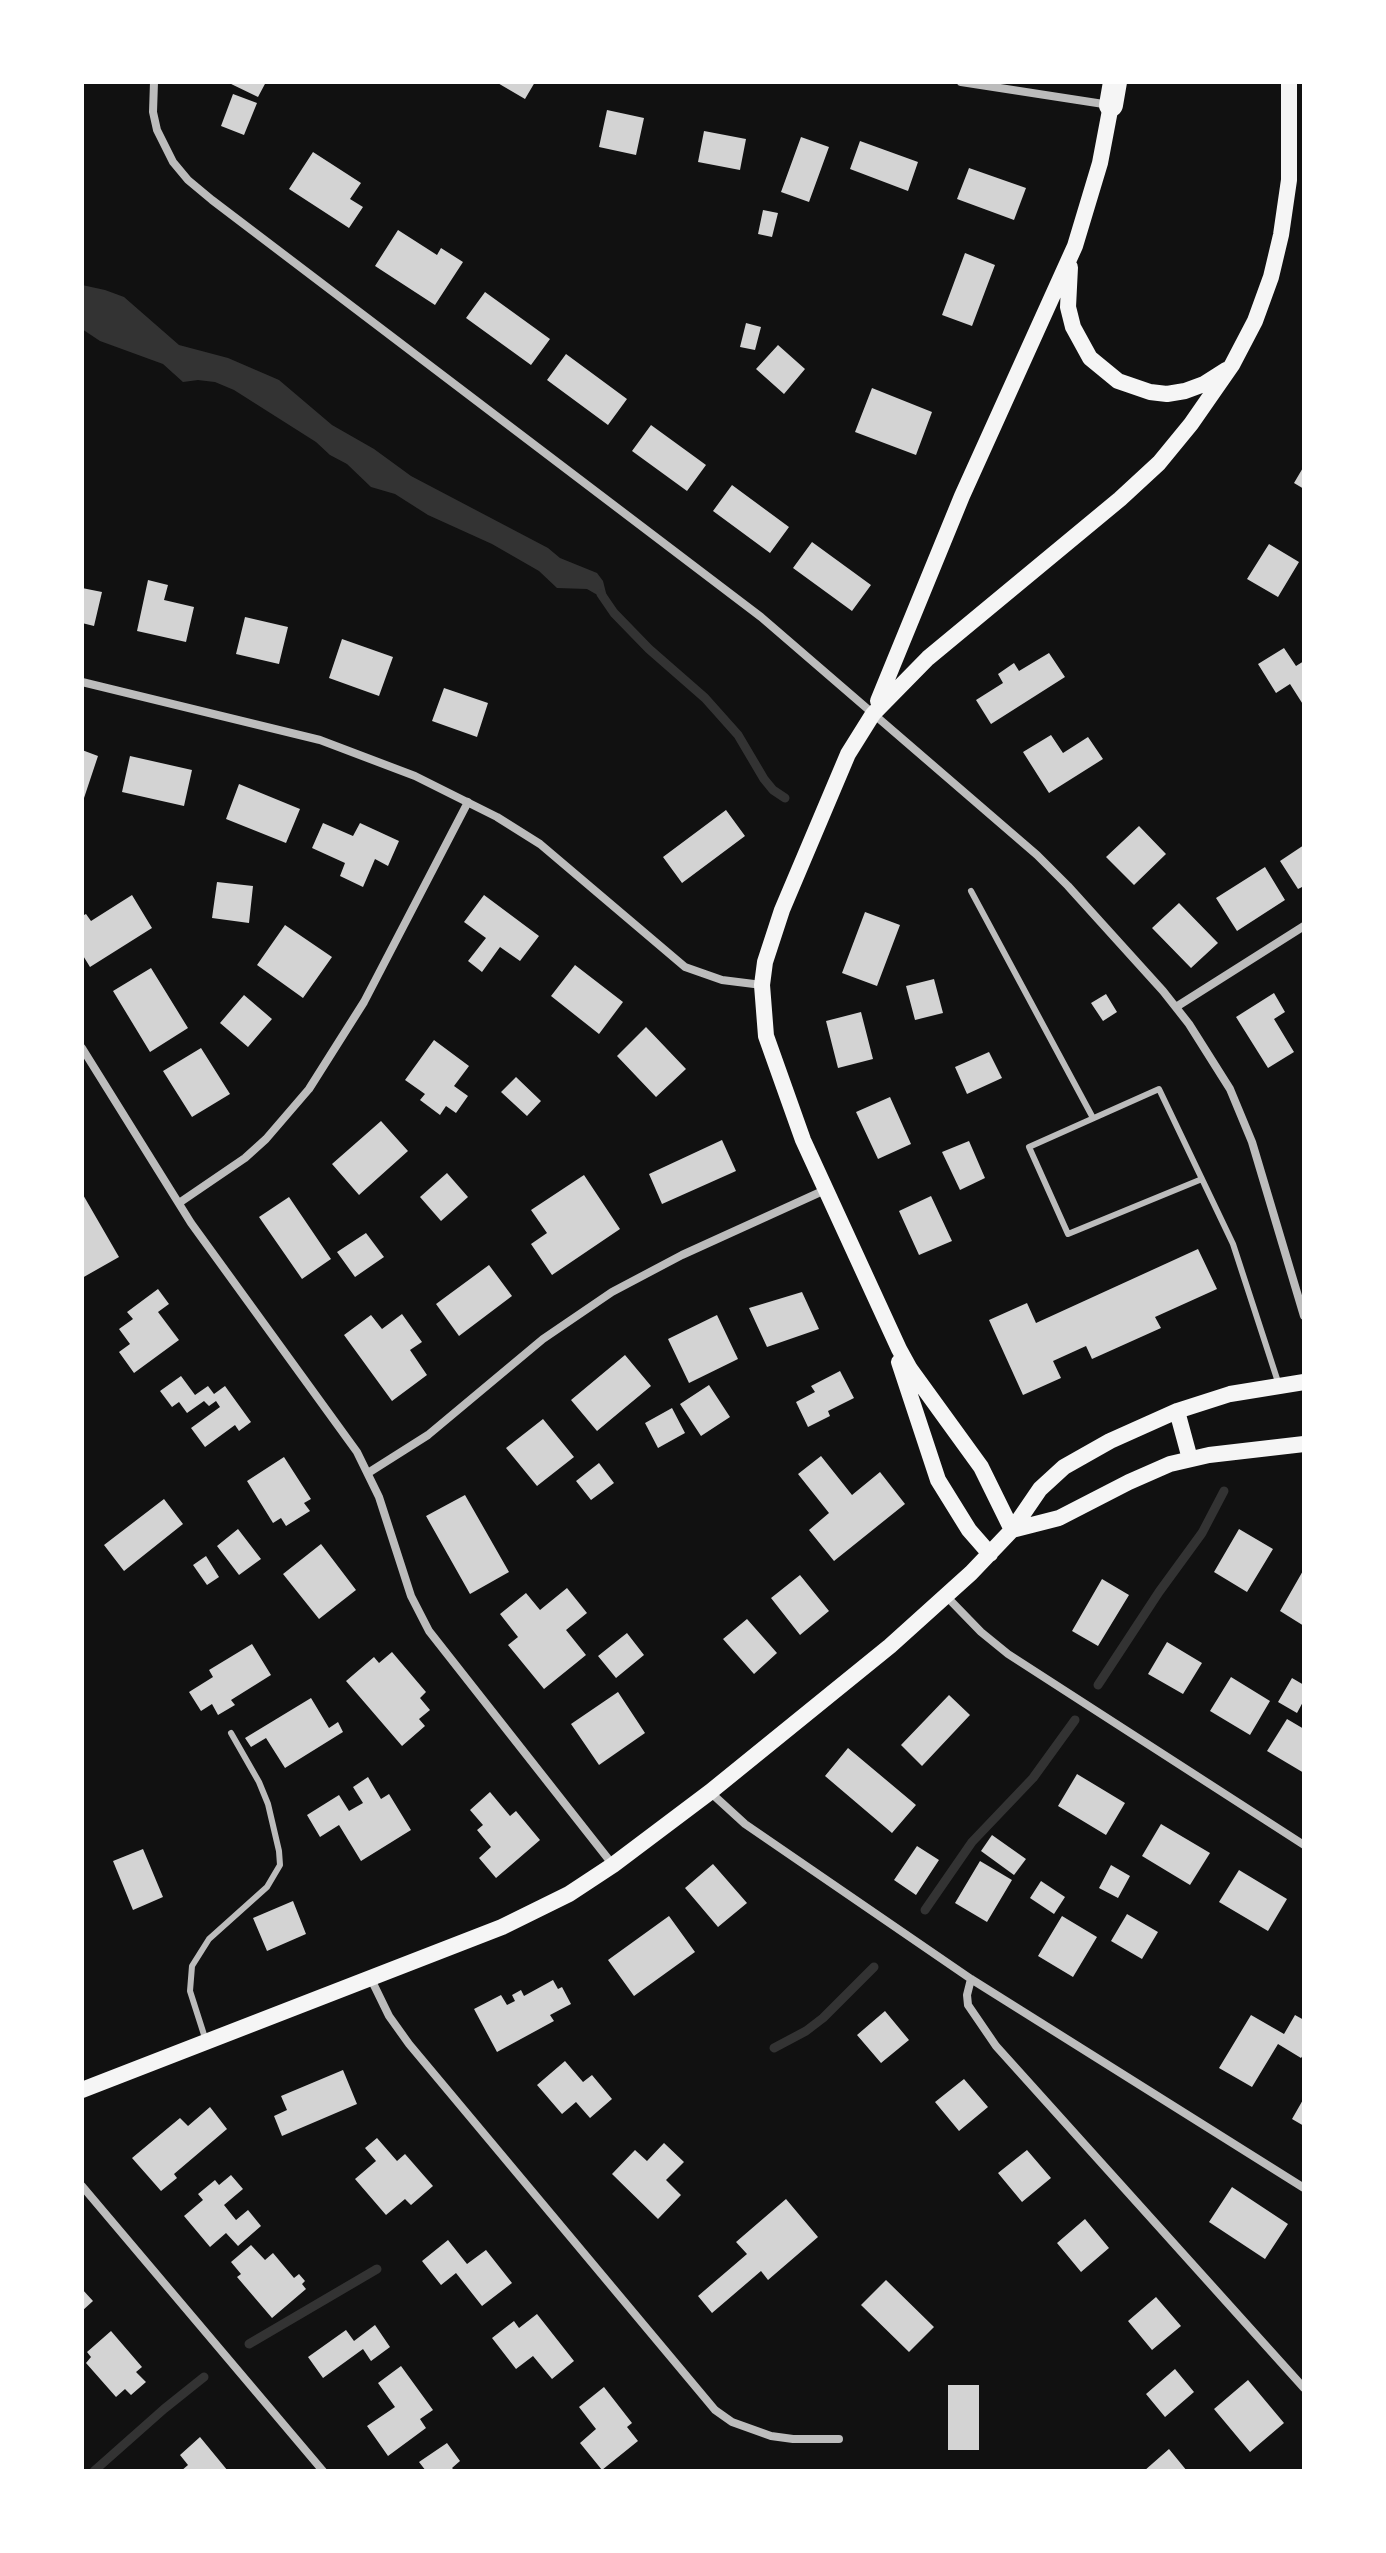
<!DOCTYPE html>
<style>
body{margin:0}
#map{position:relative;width:1386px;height:2553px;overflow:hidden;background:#111;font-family:"Source Serif 4",serif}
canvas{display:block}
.frame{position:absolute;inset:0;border:84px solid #fff;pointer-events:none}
</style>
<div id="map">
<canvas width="1386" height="2553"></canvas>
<div class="frame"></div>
</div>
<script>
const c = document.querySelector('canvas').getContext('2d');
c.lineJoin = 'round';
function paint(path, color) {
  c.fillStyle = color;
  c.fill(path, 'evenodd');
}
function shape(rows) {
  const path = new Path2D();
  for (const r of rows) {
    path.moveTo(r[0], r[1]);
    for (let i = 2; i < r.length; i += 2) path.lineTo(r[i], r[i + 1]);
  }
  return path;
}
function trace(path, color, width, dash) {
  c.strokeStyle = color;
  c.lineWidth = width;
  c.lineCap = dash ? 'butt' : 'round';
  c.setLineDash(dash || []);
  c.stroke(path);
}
paint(shape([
 [82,285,105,290,124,297,179,345,228,358,279,380,332,425,374,449,411,476,548,548,560,558,597,573,603,581,608,601,587,589,557,588,539,571,492,544,428,515,395,494,371,487,347,464,330,455,316,442,234,390,215,382,198,380,183,382,163,364,100,341,82,329]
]), '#333');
trace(shape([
 [601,594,614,613,649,649,705,698,738,735,764,779,773,790,785,798],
 [1098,1685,1159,1592,1202,1533,1224,1491],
 [925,1910,972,1842,1033,1778,1075,1720],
 [774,2048,806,2031,823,2018,874,1967],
 [249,2344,377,2269],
 [94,2471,164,2409,204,2377]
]), '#333', 9);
paint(shape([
 [227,82,266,82,258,97],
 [496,82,535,82,525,99],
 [233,94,257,103,244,135,221,126],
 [607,110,644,118,636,155,599,147],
 [704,131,746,139,740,170,698,162],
 [801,137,829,147,809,202,781,192],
 [860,141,918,162,908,191,850,169],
 [313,152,361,183,350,199,363,207,349,228,289,189],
 [969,168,1026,188,1014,220,957,199],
 [763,210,778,213,772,237,758,234],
 [398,230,437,255,441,248,463,262,435,305,375,266],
 [965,253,995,265,972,326,942,315],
 [485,292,550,339,531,365,466,318],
 [746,323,761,327,755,350,740,347],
 [778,345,805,369,784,394,756,369],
 [566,354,627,399,608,425,547,380],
 [872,388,932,412,916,455,855,432],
 [651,425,706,465,687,491,632,451],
 [1304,466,1304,489,1294,483],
 [732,485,789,527,770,553,713,511],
 [812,542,871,585,852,611,793,568],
 [1269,544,1299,562,1278,597,1247,579],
 [148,580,168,585,164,600,194,607,186,642,137,631],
 [82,588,102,592,94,626,82,623],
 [245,617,288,627,279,664,236,654],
 [342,639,393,657,379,696,329,678],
 [1284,648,1296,666,1304,661,1304,706,1290,684,1276,693,1258,664],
 [1049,653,1065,677,991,724,976,700,1003,683,998,674,1014,663,1019,671],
 [444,688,488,703,477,737,432,721],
 [1051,735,1063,753,1088,737,1103,759,1049,793,1023,752],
 [82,750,98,756,83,801,82,800],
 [130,756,192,770,184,806,122,792],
 [239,784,300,809,286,843,226,819],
 [726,810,745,836,682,883,663,857],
 [323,823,353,836,360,823,399,841,388,866,375,859,363,887,340,876,345,863,312,848],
 [1139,826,1166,854,1134,885,1106,857],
 [1304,845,1304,886,1298,889,1280,861],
 [1265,867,1285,900,1237,931,1216,898],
 [217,882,253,886,249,923,212,918],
 [132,895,152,928,90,967,82,954,82,916,86,914,91,921],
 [484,895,539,936,520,961,500,947,482,972,468,961,486,938,464,922],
 [1179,903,1218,943,1191,968,1152,928],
 [865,912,900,925,877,986,842,973],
 [285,925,332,957,303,998,257,965],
 [575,965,623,1002,599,1034,551,996],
 [151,968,188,1028,150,1052,113,991],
 [934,979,943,1013,915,1020,906,986],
 [1274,993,1285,1012,1274,1019,1294,1052,1268,1068,1236,1017],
 [1106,994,1117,1012,1103,1021,1091,1003],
 [244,995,272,1019,248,1047,220,1023],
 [861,1012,873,1059,838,1068,826,1021],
 [646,1027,686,1069,656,1097,617,1056],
 [434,1040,469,1066,454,1086,468,1096,456,1113,446,1106,440,1115,420,1100,425,1094,405,1080],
 [201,1048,230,1094,192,1117,163,1071],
 [989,1052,1002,1078,967,1094,955,1067],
 [516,1077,541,1101,527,1116,501,1092],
 [890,1097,911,1144,878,1159,856,1112],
 [381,1121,408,1151,359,1195,332,1164],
 [722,1140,736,1171,662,1204,649,1174],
 [969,1141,985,1178,960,1190,942,1152],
 [447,1173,468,1197,441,1221,420,1197],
 [584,1175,620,1229,552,1275,531,1244,547,1233,531,1210],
 [82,1193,119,1257,82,1278],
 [931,1196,952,1241,919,1255,899,1211],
 [289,1197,331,1259,302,1279,259,1217],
 [366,1233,384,1257,355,1277,337,1252],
 [1198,1249,1217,1289,1155,1317,1161,1328,1092,1359,1086,1346,1053,1361,1061,1378,1023,1395,989,1320,1027,1303,1036,1323],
 [489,1265,512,1296,459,1336,436,1304],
 [158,1289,169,1304,158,1312,179,1340,134,1373,119,1352,130,1344,119,1329,133,1319,127,1312],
 [802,1292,819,1329,767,1347,749,1308],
 [402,1314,422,1342,410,1350,427,1375,392,1401,344,1335,371,1315,382,1329],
 [717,1315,738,1359,689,1383,668,1339],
 [625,1355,651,1386,597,1431,571,1400],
 [840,1371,854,1398,828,1411,830,1416,808,1427,796,1402,815,1392,811,1386],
 [181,1376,195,1395,208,1386,214,1394,225,1386,251,1422,239,1431,235,1425,205,1447,191,1428,220,1407,216,1401,209,1406,204,1401,187,1413,179,1402,172,1407,160,1391],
 [709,1385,730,1417,701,1436,680,1404],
 [672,1408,685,1433,658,1448,645,1423],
 [543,1419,574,1457,537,1486,506,1448],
 [821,1456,852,1495,880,1472,905,1504,834,1561,809,1530,829,1513,798,1474],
 [284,1457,311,1499,304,1503,310,1511,286,1526,281,1518,273,1523,247,1481],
 [599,1463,614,1483,591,1500,576,1481],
 [465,1495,509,1572,470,1594,426,1516],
 [164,1499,183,1524,124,1571,104,1545],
 [238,1529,261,1559,239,1575,217,1546],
 [1239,1529,1273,1549,1247,1592,1214,1572],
 [321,1544,356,1590,319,1619,283,1574],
 [206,1556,219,1577,207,1585,193,1565],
 [1304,1569,1304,1626,1280,1611],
 [800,1575,829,1611,800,1635,771,1598],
 [1102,1579,1129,1595,1098,1646,1072,1631],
 [567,1588,587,1613,566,1630,586,1655,544,1689,508,1645,518,1637,500,1614,526,1593,540,1610],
 [747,1619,777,1653,754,1674,723,1639],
 [627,1633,644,1655,616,1678,598,1656],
 [1167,1642,1202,1663,1183,1694,1148,1674],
 [252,1644,271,1675,231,1700,235,1705,218,1715,212,1704,201,1711,189,1692,213,1677,209,1670],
 [392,1652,426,1692,420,1698,430,1710,419,1719,425,1726,402,1746,346,1681,374,1657,379,1663],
 [1231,1677,1270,1701,1250,1735,1210,1711],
 [1292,1678,1304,1685,1304,1700,1297,1713,1278,1702],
 [618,1692,645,1733,599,1765,571,1724],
 [949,1695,970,1715,922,1766,901,1745],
 [311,1698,329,1728,338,1722,343,1732,285,1768,266,1738,251,1747,245,1738],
 [1287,1719,1304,1729,1304,1773,1267,1751],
 [848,1748,916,1805,892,1833,825,1776],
 [1077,1774,1125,1803,1106,1835,1058,1806],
 [368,1777,381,1799,389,1794,411,1830,361,1861,339,1825,320,1837,307,1815,339,1795,349,1811,363,1803,353,1787],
 [490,1792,510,1816,516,1811,540,1840,496,1878,479,1858,491,1847,477,1830,483,1825,470,1810],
 [1161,1824,1210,1853,1190,1885,1142,1856],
 [992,1835,1026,1859,1014,1875,981,1851],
 [917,1846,939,1860,916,1895,894,1880],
 [143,1849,163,1897,133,1910,113,1861],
 [980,1861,1012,1880,987,1922,955,1903],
 [713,1864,747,1903,718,1927,685,1888],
 [1111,1865,1130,1876,1118,1898,1099,1888],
 [1239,1870,1287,1899,1268,1931,1219,1902],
 [1041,1881,1065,1897,1054,1914,1030,1898],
 [293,1901,306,1934,267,1951,253,1918],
 [1127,1914,1158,1932,1142,1959,1111,1941],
 [669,1916,695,1952,634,1996,608,1960],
 [1062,1916,1097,1937,1073,1977,1038,1956],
 [553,1980,558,1989,562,1987,571,2004,550,2015,554,2021,497,2052,474,2009,501,1995,507,2005,515,2001,512,1995,521,1990,524,1996],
 [885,2011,909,2040,881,2063,857,2035],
 [1251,2015,1284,2034,1295,2015,1304,2020,1304,2054,1301,2058,1278,2044,1252,2087,1219,2068],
 [565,2061,583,2082,592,2075,612,2099,590,2118,576,2102,562,2114,537,2085],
 [343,2070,357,2104,282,2136,274,2116,287,2110,281,2096],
 [964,2079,988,2107,959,2131,935,2102],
 [1304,2098,1304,2126,1292,2119],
 [210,2107,227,2129,174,2174,177,2178,161,2191,132,2158,180,2118,188,2126],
 [377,2138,397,2161,405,2154,433,2186,411,2205,405,2199,386,2215,355,2179,376,2161,365,2148],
 [664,2143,684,2162,666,2180,681,2195,658,2219,612,2174,635,2150,647,2161],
 [1027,2150,1051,2178,1022,2202,998,2173],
 [231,2175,243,2189,224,2205,236,2220,248,2210,261,2226,238,2246,226,2233,210,2247,184,2216,203,2200,198,2194,215,2180,219,2185],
 [1232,2187,1288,2224,1265,2259,1209,2222],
 [786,2199,818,2237,768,2280,761,2271,712,2313,698,2296,747,2254,736,2242],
 [1085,2219,1109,2248,1081,2272,1057,2243],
 [448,2240,467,2264,486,2250,512,2283,482,2306,456,2273,441,2285,422,2261],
 [251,2245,265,2260,273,2253,294,2278,299,2274,305,2281,302,2284,306,2289,272,2318,237,2277,241,2274,231,2262],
 [886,2280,934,2327,909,2352,861,2305],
 [82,2289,93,2301,82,2311],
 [1156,2297,1181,2326,1152,2350,1128,2321],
 [537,2314,574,2361,552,2379,533,2356,516,2369,492,2338,514,2321,519,2328],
 [375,2325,390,2347,371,2361,363,2349,323,2378,308,2357,346,2330,354,2341],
 [111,2331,142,2367,136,2372,146,2382,131,2395,125,2389,116,2397,86,2363,91,2357,87,2352],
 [401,2366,433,2410,420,2419,426,2428,388,2456,367,2426,395,2407,378,2383],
 [1175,2369,1194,2392,1165,2417,1146,2394],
 [1248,2380,1284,2423,1250,2452,1214,2409],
 [948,2385,979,2385,979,2450,948,2450],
 [604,2387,632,2423,627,2427,638,2441,602,2470,580,2443,596,2429,579,2407],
 [200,2437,228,2471,181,2471,188,2465,180,2455],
 [447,2443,460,2461,452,2468,455,2471,426,2471,419,2462],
 [1169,2449,1187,2471,1144,2471]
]), '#d3d3d3');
trace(shape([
 [971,891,1093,1118],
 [1202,1179,1068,1234,1029,1147,1159,1089,1233,1244,1279,1385],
 [206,2041,190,1991,192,1966,209,1939,267,1887,280,1865,279,1851,268,1804,259,1782,231,1733]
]), '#bcbcbc', 6);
trace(shape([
 [154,82,153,112,157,130,173,162,188,180,212,200,761,617,1037,855,1068,886,1163,991,1189,1024,1230,1089,1252,1142,1304,1316],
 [961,82,1110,105],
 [82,682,320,740,415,776,497,817,540,844,685,967,722,980,762,985],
 [1176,1007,1304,926],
 [82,1048,191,1223,357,1452,379,1497,411,1596,429,1631,613,1865],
 [179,1203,245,1158,266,1139,309,1089,364,1002,468,802],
 [368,1473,428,1435,543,1339,612,1292,682,1255,825,1190],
 [947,1597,981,1632,1008,1654,1304,1845],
 [710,1792,745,1824,971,1979,1304,2188],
 [371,1979,389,2016,409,2044,715,2410,732,2422,771,2436,793,2439,839,2439],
 [971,1979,967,1995,968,2005,996,2046,1304,2388],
 [82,2186,323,2471]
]), '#bcbcbc', 8);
trace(shape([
 [1070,267,1068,307,1073,327,1090,358,1118,381,1150,392,1167,394,1185,391,1204,384,1226,370],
 [878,701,962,496,1075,246,1100,163,1111,105],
 [899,1362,938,1480,969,1530,990,1554],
 [1177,1411,1190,1459],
 [1012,1530,981,1467,910,1369,899,1349,803,1140,766,1036,762,985,765,962,782,910,848,754,873,714,928,658,1120,499,1159,463,1191,424,1232,365,1255,321,1271,277,1281,235,1289,180,1289,82],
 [1012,1530,1059,1518,1129,1482,1170,1464,1209,1455,1304,1444],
 [82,2090,502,1927,569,1894,613,1865,710,1792,890,1646,971,1573,1012,1530,1040,1489,1064,1467,1110,1441,1177,1411,1230,1394,1304,1382]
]), '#f5f5f5', 16);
trace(shape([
 [1111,105,1115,82]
]), '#f5f5f5', 24);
</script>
